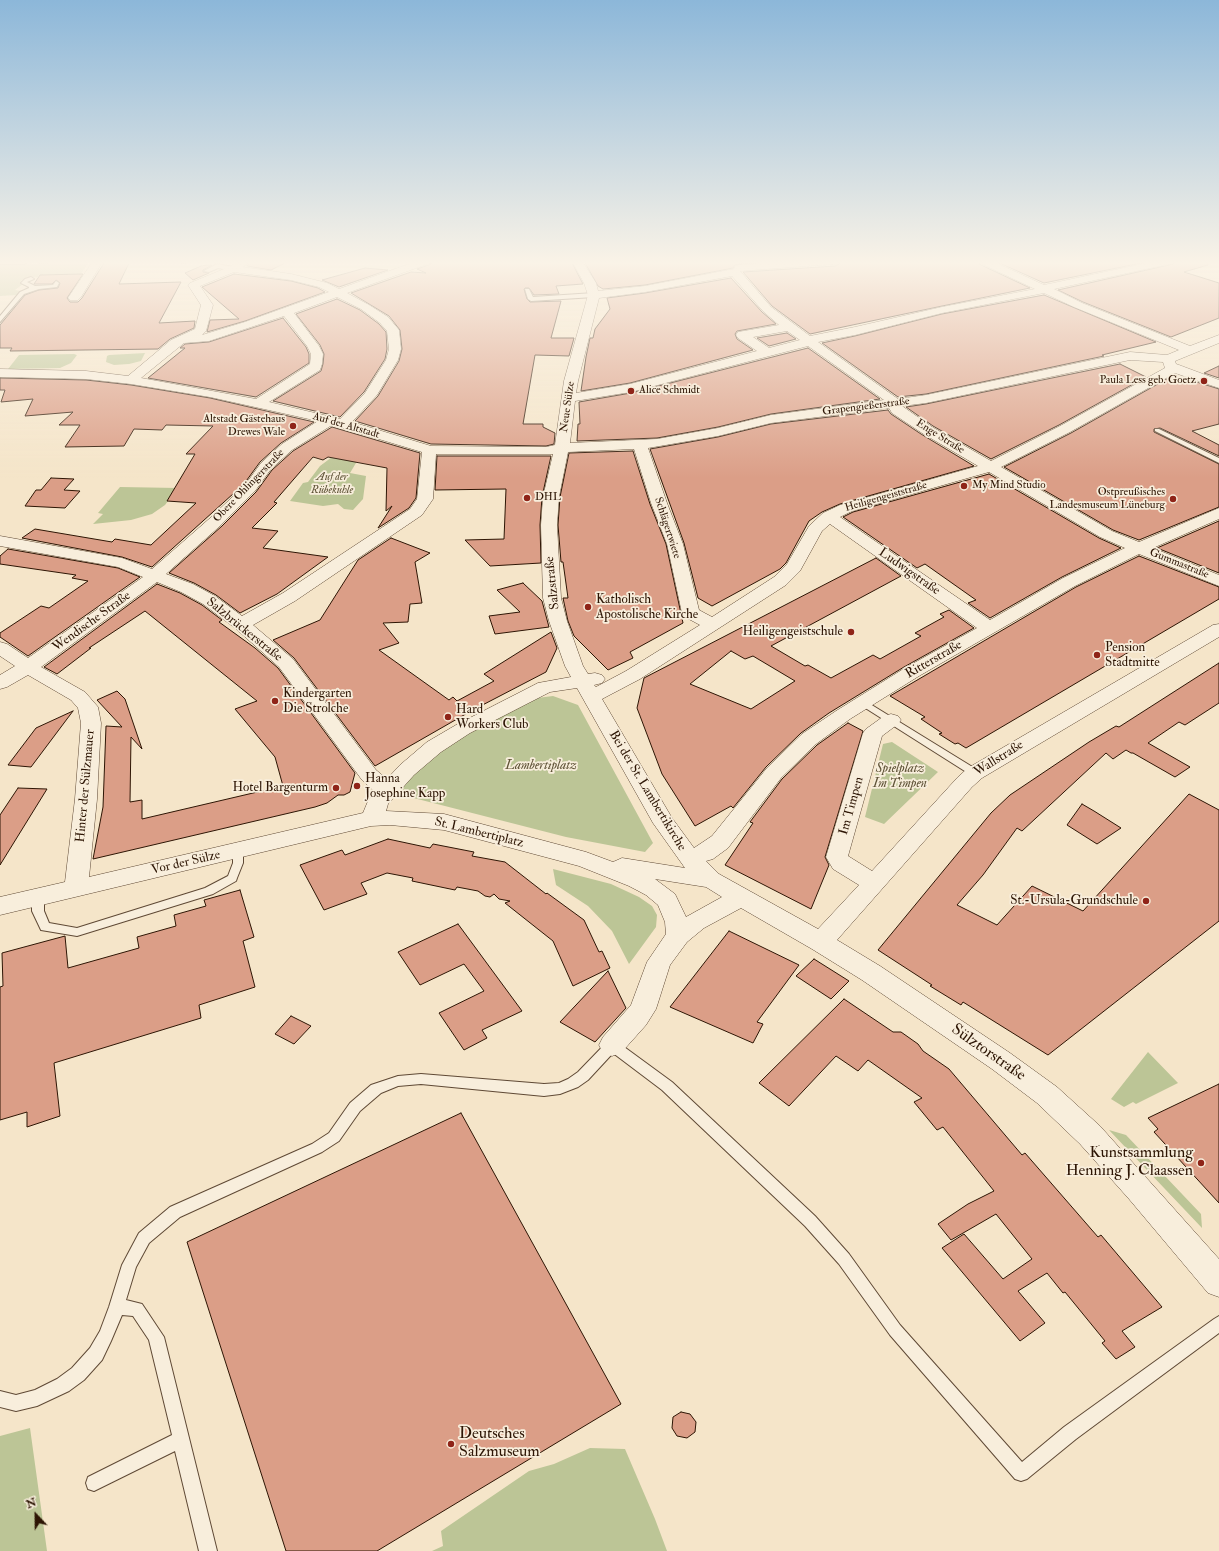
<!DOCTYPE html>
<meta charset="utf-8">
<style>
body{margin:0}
#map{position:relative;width:1219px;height:1551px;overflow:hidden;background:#f5e5c9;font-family:"IM FELL Double Pica",serif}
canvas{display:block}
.north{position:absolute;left:16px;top:1495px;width:40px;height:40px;-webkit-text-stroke:3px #f8eedc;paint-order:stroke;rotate:338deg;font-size:11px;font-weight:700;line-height:16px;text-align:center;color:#2d1504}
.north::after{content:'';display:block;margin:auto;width:14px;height:18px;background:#2d1504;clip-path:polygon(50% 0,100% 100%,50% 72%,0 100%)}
</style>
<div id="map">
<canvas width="1219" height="1551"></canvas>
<div class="north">N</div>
</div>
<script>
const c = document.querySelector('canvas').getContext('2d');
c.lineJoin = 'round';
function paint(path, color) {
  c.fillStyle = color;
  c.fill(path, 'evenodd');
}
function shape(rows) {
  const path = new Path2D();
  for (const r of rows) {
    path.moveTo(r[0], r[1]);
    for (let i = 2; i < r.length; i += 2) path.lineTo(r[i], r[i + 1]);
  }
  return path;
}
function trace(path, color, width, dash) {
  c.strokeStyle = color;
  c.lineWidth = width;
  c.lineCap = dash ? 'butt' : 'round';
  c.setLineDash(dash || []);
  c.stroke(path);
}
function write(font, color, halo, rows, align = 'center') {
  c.font = font + ' "IM FELL Double Pica",serif';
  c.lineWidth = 3.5;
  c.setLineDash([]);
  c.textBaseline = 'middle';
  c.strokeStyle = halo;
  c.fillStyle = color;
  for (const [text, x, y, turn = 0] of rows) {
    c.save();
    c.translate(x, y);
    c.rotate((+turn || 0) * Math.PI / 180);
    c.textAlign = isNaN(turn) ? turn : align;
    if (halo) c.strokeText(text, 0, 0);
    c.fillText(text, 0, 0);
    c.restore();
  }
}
paint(shape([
 [89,262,81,274,39,275,38,277,25,279,20,281,23,284,15,290,21,291,17,295,0,296,0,265],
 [145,353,141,361,129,364,114,365,106,362,107,356,109,355],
 [74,354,77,355,71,363,60,368,8,369,19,355],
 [336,454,359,458,350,473,366,476,363,499,353,510,344,509,338,504,323,506,290,501,303,483,308,482,320,466],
 [120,487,178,488,165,505,152,514,131,520,93,524,103,514,98,513],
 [553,696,578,705,653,843,645,852,566,837,398,794,398,785,436,750,537,698],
 [892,742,938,772,884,824,865,817,883,744],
 [553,869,611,884,639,897,652,906,657,915,656,927,629,964,612,931,588,906,556,885],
 [1148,1052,1178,1083,1136,1104,1133,1102,1124,1107,1111,1099],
 [1109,1130,1126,1135,1201,1214,1202,1228],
 [30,1428,47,1551,0,1551,0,1436],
 [590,1448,625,1449,655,1519,667,1551,432,1551,443,1546,441,1531,529,1471,554,1464]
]), '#bcc596');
const building = shape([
 [130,261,119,284,181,282,159,323,195,321,194,328,170,339,158,349,10,351,12,348,0,348,0,325,25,295,39,290,58,288,60,283,56,280,52,284,34,284,40,275,83,274,67,298,70,302,78,302,82,298,104,263,130,261],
 [250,261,289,261,271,270,247,266,250,261],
 [432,261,571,261,583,284,556,286,559,294,534,295,529,288,525,288,524,289,527,299,530,302,561,301,551,338,574,338,569,356,535,355,523,424,543,424,543,427,555,433,554,444,546,446,431,444,355,421,378,396,399,361,402,349,400,330,389,316,351,293,411,272,426,273,417,269,431,264,432,261],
 [584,261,781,261,739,264,735,265,733,268,645,285,603,289,598,286,584,261],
 [841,261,978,261,979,264,1030,288,942,306,810,334,772,306,743,272,835,266,839,264,841,261],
 [995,261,1151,261,1044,283,995,261],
 [1175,261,1208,261,1208,265,1184,272,1219,283,1219,318,1171,337,1083,302,1058,290,1169,265,1173,264,1175,261],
 [207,265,212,265,203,270,203,272,209,273,193,280,185,273,201,266,207,265],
 [365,268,388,270,339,287,322,280,365,268],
 [234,274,291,281,318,288,325,292,245,321,207,332,210,320,239,319,202,287,234,274],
 [731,278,762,312,776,324,737,331,735,334,737,339,753,350,630,383,581,391,586,357,590,338,593,338,595,329,610,309,607,298,645,293,731,278],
 [1044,295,1156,342,1102,355,1104,356,926,394,898,397,822,343,855,336,942,314,1044,295],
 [337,299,360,310,379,324,386,332,387,349,385,359,364,392,340,417,273,401,321,371,323,364,324,354,320,345,296,314,337,299],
 [283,318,306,347,309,354,309,363,256,397,148,378,185,348,180,348,185,344,209,342,283,318],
 [787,333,796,339,769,346,757,338,787,333],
 [808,348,880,399,771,414,718,427,657,438,577,441,578,424,580,424,579,402,631,393,808,348],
 [1120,364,1146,377,1059,425,991,459,933,426,906,407,926,404,1120,364],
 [1219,366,1219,378,1204,373,1219,366],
 [1172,376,1183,380,1187,379,1219,389,1219,424,1192,431,1219,445,1219,456,1160,428,1154,429,1154,432,1219,464,1219,507,1139,540,1113,530,1004,467,1071,433,1172,376],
 [0,378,86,380,131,385,210,398,314,422,281,443,260,462,244,484,152,567,122,557,22,538,35,529,112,542,115,539,151,545,196,503,167,501,195,454,186,454,213,426,166,425,162,430,134,429,124,446,65,447,80,425,59,425,73,412,25,416,33,399,1,402,5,390,0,390,0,378],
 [888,410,891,414,921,434,974,466,840,504,822,512,809,521,786,563,780,569,712,606,698,598,684,543,650,449,718,437,771,424,888,410],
 [332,427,420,453,416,498,409,508,378,528,392,506,386,511,387,468,328,457,323,460,313,457,274,502,277,503,252,528,278,531,263,548,328,557,277,594,240,613,216,595,194,583,169,573,222,526,256,492,272,470,293,451,332,427],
 [633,451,650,504,666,544,683,623,630,652,633,658,608,670,574,636,568,621,563,598,568,598,563,562,561,562,558,525,560,497,569,453,633,451],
 [437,456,551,456,542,497,540,525,541,563,490,566,465,540,504,539,506,489,435,490,437,456],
 [989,474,1099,538,1121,548,1062,577,990,618,968,603,976,600,925,564,917,568,843,517,853,512,989,474],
 [51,478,74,479,64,490,80,491,65,508,25,506,36,490,41,490,51,478],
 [1219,521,1219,573,1157,548,1219,521],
 [391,538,430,553,415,562,422,603,410,604,408,622,383,623,399,643,379,650,449,700,453,697,457,701,494,681,484,674,551,632,557,648,546,672,471,711,375,766,294,658,273,640,320,620,358,560,391,538],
 [8,549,118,568,140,577,28,656,0,637,0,633,41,606,49,608,88,581,72,578,76,575,0,564,0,556,8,549],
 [1139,556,1219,587,1219,599,966,748,958,743,955,744,939,734,942,733,921,719,925,717,890,696,1076,587,1139,556],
 [876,558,901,576,771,646,805,666,808,665,831,678,873,655,880,659,921,636,915,633,944,617,940,614,949,610,974,628,904,667,829,713,801,733,766,767,733,808,731,806,695,826,662,774,637,708,644,678,876,558],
 [731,651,745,659,753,656,795,681,751,709,690,684,731,651],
 [523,583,542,601,549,627,495,634,489,616,520,612,497,590,523,583],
 [157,584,180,593,202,605,222,620,219,622,255,648,278,668,355,773,350,792,344,795,338,795,327,803,315,807,93,859,103,807,106,726,122,727,97,700,117,691,125,699,142,749,131,737,130,802,142,800,142,819,283,786,275,757,235,709,257,701,145,611,89,648,91,648,57,674,44,667,157,584],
 [1219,663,1219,703,1185,725,1179,722,1148,743,1190,767,1175,777,1133,753,1131,753,1126,750,1113,759,1106,753,1022,831,1017,828,983,875,957,905,997,925,1032,886,1083,911,1189,794,1219,810,1219,921,1048,1055,963,1002,961,1005,930,986,932,985,878,950,991,813,1010,795,1089,742,1116,726,1119,727,1219,663],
 [73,711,31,767,8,765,36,728,73,711],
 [848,723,863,731,825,857,829,865,811,909,725,865,753,823,750,822,782,779,817,745,848,723],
 [18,788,47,789,0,865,0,815,18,788],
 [1082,804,1094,811,1121,828,1097,844,1067,825,1082,804],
 [388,839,430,848,433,844,474,852,472,856,505,862,546,894,547,893,584,920,599,952,602,951,610,968,573,986,553,941,505,903,510,901,499,899,494,894,490,897,485,896,478,891,457,887,455,890,412,881,413,878,387,873,361,883,367,894,324,910,300,865,342,850,345,855,388,839],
 [240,890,254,937,243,941,255,987,199,1005,201,1018,54,1063,60,1116,27,1127,27,1112,0,1120,0,987,3,986,2,953,65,936,68,968,139,948,137,937,176,926,174,915,206,906,204,900,240,890],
 [458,924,522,1011,482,1030,487,1038,464,1050,439,1013,484,991,464,964,420,985,398,952,458,924],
 [729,931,799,965,757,1022,763,1024,753,1043,670,1007,729,931],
 [814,959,849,981,831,999,796,976,814,959],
 [608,971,626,1008,595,1042,560,1022,608,971],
 [844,999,893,1032,901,1032,918,1044,923,1051,949,1069,1022,1155,1025,1153,1098,1237,1101,1235,1162,1307,1122,1331,1135,1347,1116,1359,1102,1343,1105,1341,1065,1292,1063,1293,1047,1273,1018,1291,1045,1323,1020,1341,942,1248,964,1234,1003,1279,1032,1259,996,1214,951,1240,938,1224,968,1204,994,1191,943,1127,937,1130,914,1102,922,1098,868,1060,858,1071,836,1056,789,1106,759,1083,844,999],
 [291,1016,311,1026,294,1044,275,1034,291,1016],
 [1219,1084,1219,1203,1154,1132,1158,1129,1148,1118,1219,1084],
 [461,1113,621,1404,377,1551,286,1551,187,1242,461,1113],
 [681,1412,690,1414,696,1422,695,1432,687,1438,677,1436,672,1428,673,1417,681,1412]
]);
paint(building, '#db9e87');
trace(building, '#2d1504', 1);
const lane = shape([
 [180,261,193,261,182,263,180,261],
 [217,264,233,267,236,269,233,271,218,268,209,272,204,271,217,264],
 [31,277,34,279,27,282,35,286,53,285,56,281,59,283,57,287,39,289,24,294,0,322,0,316,20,292,29,288,29,287,21,283,25,279,31,277],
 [525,289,529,289,533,297,594,293,597,295,594,297,531,301,528,299,525,289],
 [1155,429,1159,429,1219,458,1219,463,1155,431,1155,429],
 [862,699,979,771,980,773,979,775,971,775,859,704,857,702,862,699],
 [238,847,242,848,243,851,243,863,237,878,236,881,213,894,77,936,41,930,32,911,32,897,34,894,42,894,44,897,44,911,49,923,77,928,205,888,228,876,233,863,233,851,234,848,238,847],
 [612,1040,616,1041,672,1082,815,1216,849,1254,900,1325,1022,1462,1064,1427,1214,1319,1219,1316,1219,1333,1076,1439,1027,1479,1021,1481,1015,1479,890,1335,839,1264,805,1226,662,1090,613,1053,588,1080,578,1087,560,1094,544,1096,421,1084,398,1086,381,1093,360,1111,339,1141,322,1152,180,1217,149,1243,136,1267,126,1300,142,1304,164,1337,217,1551,199,1551,175,1451,94,1491,88,1489,86,1483,88,1477,172,1435,149,1340,133,1316,122,1315,111,1341,102,1360,84,1380,69,1391,37,1406,16,1411,0,1407,0,1391,16,1395,35,1390,57,1379,72,1368,90,1348,100,1331,109,1307,122,1265,139,1233,170,1207,312,1144,329,1133,350,1103,371,1085,398,1076,421,1074,544,1084,559,1083,568,1079,578,1072,608,1041,612,1040]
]);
const street = shape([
 [93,261,103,261,81,297,78,300,70,300,68,298,93,261],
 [239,261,248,261,249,262,243,267,291,274,327,283,339,289,417,261,431,261,430,263,347,293,369,305,388,317,399,330,401,349,398,360,377,395,352,422,431,446,546,447,555,445,564,381,588,295,584,283,572,261,582,261,596,283,598,291,645,286,734,269,735,266,739,265,797,261,840,261,839,263,835,264,740,271,771,307,810,336,855,327,942,307,1035,289,980,263,979,261,992,261,1044,285,1156,261,1174,261,1173,263,1169,264,1054,289,1082,303,1190,346,1219,335,1219,343,1175,361,1176,364,1179,365,1219,380,1219,388,1175,373,1070,432,1001,467,1112,531,1139,542,1219,508,1219,519,1153,548,1219,575,1219,586,1139,554,1075,586,919,676,850,719,816,744,781,778,728,848,713,859,706,861,719,874,818,929,859,885,833,869,826,857,863,733,866,729,884,716,891,714,898,716,901,720,898,724,882,736,848,856,872,871,958,777,968,768,1213,625,1219,624,1219,637,982,778,972,787,837,940,880,966,1010,1053,1057,1087,1100,1126,1219,1259,1219,1297,1208,1293,1129,1199,1080,1144,1037,1103,992,1069,862,980,812,949,741,908,704,928,687,942,670,965,656,1009,646,1025,621,1053,612,1056,603,1053,599,1045,603,1037,631,1005,647,962,666,934,665,922,658,905,646,895,629,886,579,866,444,830,390,825,371,826,0,915,0,897,65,882,75,799,81,723,78,708,71,700,28,675,7,687,0,689,0,675,15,666,0,656,0,642,7,644,28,658,143,577,118,567,0,546,0,536,122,558,152,569,209,519,245,485,261,463,282,444,318,421,210,397,131,384,86,379,0,377,0,369,86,371,128,376,171,340,195,329,201,305,188,285,190,283,229,267,239,261],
 [234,272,291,280,319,287,329,292,245,322,202,335,206,331,213,305,200,286,234,272],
 [732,276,763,311,779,325,738,332,736,335,738,338,757,351,630,384,576,393,578,381,599,298,645,292,732,276],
 [1044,293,1074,307,1179,350,1167,355,1130,352,926,395,898,399,818,342,855,335,942,313,1044,293],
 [337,297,361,309,380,323,387,331,389,349,386,360,365,393,340,419,269,402,320,370,322,364,323,354,319,346,294,313,337,297],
 [284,316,307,346,311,354,310,364,256,399,141,378,184,343,209,341,284,316],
 [787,331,800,340,769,348,753,337,787,331],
 [808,346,884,400,771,415,718,428,657,439,570,443,575,401,631,392,808,346],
 [1130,360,1163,362,1165,368,1060,426,991,461,932,427,902,406,926,403,1130,360],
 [889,408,892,413,922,433,978,466,840,505,823,513,809,526,787,564,774,577,712,617,699,610,683,544,667,503,648,448,718,436,771,423,889,408],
 [332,425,422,452,417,499,410,509,283,593,242,616,215,596,193,584,166,574,221,525,255,491,271,469,292,450,332,425],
 [634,449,651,503,667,544,682,613,685,617,700,625,626,671,596,687,594,685,602,683,605,679,602,675,595,673,588,674,583,666,567,621,561,598,557,525,559,497,568,452,634,449],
 [436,454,553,454,543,497,541,525,543,598,549,621,565,666,571,677,538,683,456,725,427,742,400,765,387,779,376,770,293,659,253,625,295,601,422,515,433,499,436,454],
 [989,472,1100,537,1125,548,1063,578,990,620,840,517,852,511,989,472],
 [830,524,977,628,905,668,836,711,802,734,767,768,712,836,694,848,672,818,602,699,640,679,786,585,800,571,822,531,830,524],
 [157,582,181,592,203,604,235,628,279,667,362,780,375,792,368,801,363,813,89,877,97,799,101,723,98,707,85,692,41,667,157,582],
 [577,688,653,823,685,868,622,858,613,862,586,852,444,814,386,811,388,804,414,775,441,752,470,733,550,692,577,688],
 [655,879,706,887,722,897,686,917,675,894,655,879]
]);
const secondary = shape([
 [0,261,29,261,23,264,0,264,0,261]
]);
trace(lane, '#5f4935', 2);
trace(street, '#5f4935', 1);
trace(secondary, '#2d1504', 2);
paint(lane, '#f8eedc');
paint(street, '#f8eedc');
paint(secondary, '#f8eedc');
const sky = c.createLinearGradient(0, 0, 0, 478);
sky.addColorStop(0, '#8cb7d9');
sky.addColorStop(0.55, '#faf3e7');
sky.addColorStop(1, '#faf3e700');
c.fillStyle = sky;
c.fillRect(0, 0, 1219, 478);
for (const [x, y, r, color] of [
 [1204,381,4,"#8f2418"],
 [631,391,4,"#8f2418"],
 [293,426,4,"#8f2418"],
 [964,486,4,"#8f2418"],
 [527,498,4,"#8f2418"],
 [1173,499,4,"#8f2418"],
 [588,607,4,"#8f2418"],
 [851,632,4,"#8f2418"],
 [1097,655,4,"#8f2418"],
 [275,701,4,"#8f2418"],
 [448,717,4,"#8f2418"],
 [357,786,4,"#8f2418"],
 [336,788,4,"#8f2418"],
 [1146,901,4,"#8f2418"],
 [1201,1163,4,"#8f2418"],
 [451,1444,4,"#8f2418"]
]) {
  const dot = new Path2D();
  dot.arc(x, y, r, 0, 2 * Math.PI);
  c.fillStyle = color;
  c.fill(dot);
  trace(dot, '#f8eedc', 1.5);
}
write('11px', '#2d1504', '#f8eedc', [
 ["Paula Less geb. Goetz",1196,381],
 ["Alice Schmidt",639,391,"left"],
 ["Altstadt Gästehaus",285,420],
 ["Drewes Wale",285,433],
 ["My Mind Studio",972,486,"left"],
 ["Ostpreußisches",1165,493],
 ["Landesmuseum Lüneburg",1165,506],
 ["DHL",535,498,"left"]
], 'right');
write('11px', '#2d1504', '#f8eedc', [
 ["Neue Sülze",568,407,-82],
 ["Grapengießerstraße",866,407,-7],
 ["Auf der Altstadt",346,426,16],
 ["Enge Straße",940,437,32],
 ["Obere Ohlingerstraße",249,486,-46],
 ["Heiligengeiststraße",886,497,-16],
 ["Schlägertwiete",667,528,72],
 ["Gummastraße",1179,564,22]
]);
write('italic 11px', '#5f5337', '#f8eedc', [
 ["Auf der",332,478],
 ["Rübekuhle",332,491]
]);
write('13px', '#2d1504', '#f8eedc', [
 ["Ludwigstraße",909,572,35],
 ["Salzstraße",553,583,-96],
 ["Wendische Straße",92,622,-36],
 ["Salzbrückerstraße",244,630,39],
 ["Ritterstraße",934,660,-30],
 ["Wallstraße",999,759,-32],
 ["Hinter der Sülzmauer",86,786,-85],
 ["Bei der St. Lambertikirche",647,791,59],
 ["Im Timpen",852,806,-74],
 ["St. Lambertiplatz",479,833,14],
 ["Vor der Sülze",186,863,-13]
]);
write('13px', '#2d1504', '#f8eedc', [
 ["Katholisch",596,600],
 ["Apostolische Kirche",596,615],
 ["Heiligengeistschule",843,632,"right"],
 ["Pension",1105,648],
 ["Stadtmitte",1105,663],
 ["Kindergarten",283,694],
 ["Die Strolche",283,709],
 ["Hard",456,710],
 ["Workers Club",456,725],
 ["Hanna",365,779],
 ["Josephine Kapp",365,794],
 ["Hotel Bargenturm",328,788,"right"],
 ["St.-Ursula-Grundschule",1138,901,"right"]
], 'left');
write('italic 13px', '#5f5337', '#f8eedc', [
 ["Lambertiplatz",541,766],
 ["Spielplatz",900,769],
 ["Im Timpen",900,784]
]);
write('16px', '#2d1504', '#f8eedc', [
 ["Sülztorstraße",988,1053,35]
]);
write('16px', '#2d1504', '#f8eedc', [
 ["Kunstsammlung",1193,1154],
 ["Henning J. Claassen",1193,1172],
 ["Deutsches",459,1435,"left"],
 ["Salzmuseum",459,1453,"left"]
], 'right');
</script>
